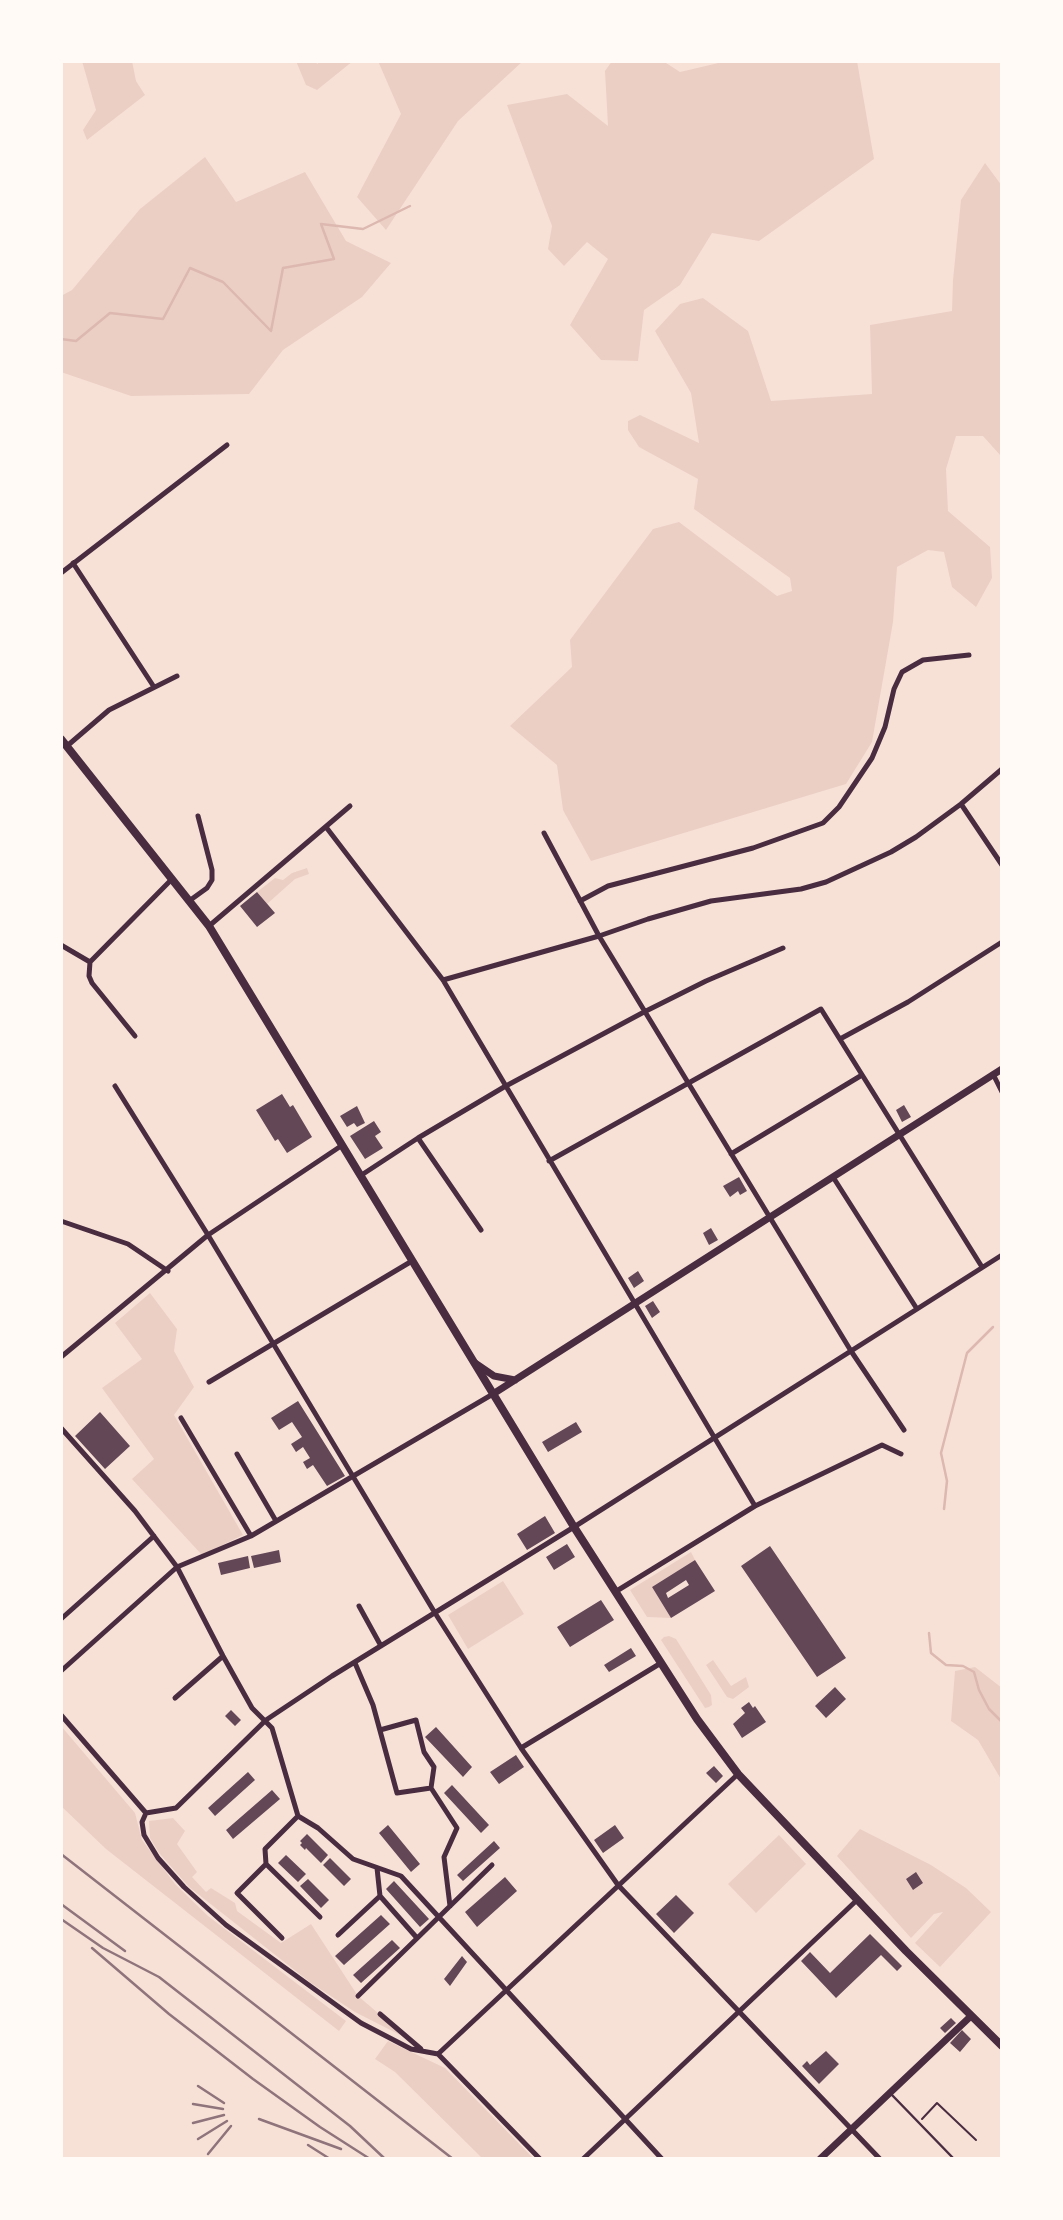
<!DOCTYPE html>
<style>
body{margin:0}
#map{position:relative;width:1063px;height:2220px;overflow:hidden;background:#f7e1d7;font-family:"Fira Sans",sans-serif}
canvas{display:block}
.frame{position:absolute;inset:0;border:63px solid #fffaf5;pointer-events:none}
</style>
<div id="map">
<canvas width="1063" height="2220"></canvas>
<div class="frame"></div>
</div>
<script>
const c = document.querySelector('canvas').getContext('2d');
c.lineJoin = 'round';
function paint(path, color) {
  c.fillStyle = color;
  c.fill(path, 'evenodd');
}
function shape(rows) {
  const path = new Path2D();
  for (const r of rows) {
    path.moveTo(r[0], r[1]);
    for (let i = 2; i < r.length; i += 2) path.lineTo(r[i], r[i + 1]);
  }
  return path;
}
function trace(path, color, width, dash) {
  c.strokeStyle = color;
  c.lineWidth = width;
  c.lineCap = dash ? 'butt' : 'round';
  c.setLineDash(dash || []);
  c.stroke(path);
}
paint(shape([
 [82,61,132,61,136,81,145,95,87,140,83,130,96,110],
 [296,61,316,61,317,64,321,61,353,61,317,90,306,85],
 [378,61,523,61,458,121,386,230,357,197,401,114],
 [612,61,663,61,680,72,727,61,857,61,874,159,759,241,712,233,680,285,644,310,638,361,601,360,570,325,608,259,587,242,564,266,548,249,552,226,507,105,567,94,608,126,605,71],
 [205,157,236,202,305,172,346,241,391,263,362,297,283,350,249,394,131,396,61,372,61,296,72,290,140,209],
 [985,163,1002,186,1002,479,1000,455,983,436,956,436,946,469,948,511,990,547,992,578,976,607,952,587,944,552,928,550,897,567,893,622,872,742,846,784,591,861,563,810,557,765,510,726,572,667,570,640,653,529,679,522,777,596,792,591,790,578,694,509,698,479,639,447,628,430,628,421,640,415,699,443,691,393,655,331,680,304,703,298,748,331,771,401,872,394,870,325,952,311,953,280,961,200],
 [307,868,309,874,295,879,267,904,257,892,275,878,283,880,292,873],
 [150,1293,177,1329,174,1351,194,1387,174,1415,243,1535,202,1555,132,1479,154,1459,102,1388,142,1359,115,1323],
 [691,1552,695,1560,652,1587,671,1618,647,1617,630,1590],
 [503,1581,524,1614,468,1649,448,1615],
 [669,1636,676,1639,711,1695,712,1705,709,1707,705,1708,661,1640,664,1637],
 [713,1660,731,1686,746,1677,749,1687,733,1699,727,1697,706,1665],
 [975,1667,1002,1688,1002,1781,978,1740,951,1721,955,1671],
 [61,1726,135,1813,142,1840,175,1884,208,1916,346,2021,339,2031,106,1849,61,1806],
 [173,1818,185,1831,177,1844,197,1872,192,1877,206,1892,211,1888,235,1903,237,1911,281,1943,311,1924,358,1996,410,2040,355,2012,311,1983,189,1887,159,1853,150,1838,149,1821],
 [860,1829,931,1865,966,1888,991,1912,940,1967,915,1943,943,1912,934,1914,911,1938,837,1856],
 [779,1835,806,1864,756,1913,728,1884],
 [388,2041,445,2068,534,2159,483,2159,395,2072,375,2059]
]), '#ebcfc5');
trace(shape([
 [61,339,76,341,110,313,163,319,190,268,223,282,271,331,283,268,334,259,321,224,363,229,410,206],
 [944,1509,947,1481,941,1453,967,1353,993,1327],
 [929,1633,931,1653,946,1665,963,1666,974,1672,979,1690,989,1709,1002,1722]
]), '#dcb8b0', 2.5);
paint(shape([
 [257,892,275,913,257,927,240,906],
 [282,1094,290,1107,293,1105,312,1137,287,1153,278,1139,275,1141,256,1110],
 [904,1105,911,1117,902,1122,896,1110],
 [357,1106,365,1123,357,1127,354,1123,347,1127,340,1116],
 [374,1121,381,1132,375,1136,383,1148,365,1159,350,1136],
 [739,1177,747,1191,740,1195,738,1191,730,1197,723,1186],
 [711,1228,718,1240,709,1245,703,1233],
 [638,1271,644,1281,634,1288,628,1278],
 [653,1301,660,1312,652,1318,645,1306],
 [298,1401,345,1476,327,1486,313,1465,307,1469,303,1462,310,1458,303,1447,296,1452,291,1444,302,1437,292,1422,279,1430,271,1418],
 [100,1412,130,1446,105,1469,75,1436],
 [576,1422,582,1432,548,1452,542,1442],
 [545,1516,555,1533,527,1550,517,1534],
 [567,1544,575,1557,554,1570,546,1557],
 [770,1546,846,1658,817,1677,741,1566],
 [279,1550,281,1562,254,1568,251,1556],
 [248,1556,250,1568,221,1575,218,1563],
 [695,1560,715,1591,671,1618,652,1587],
 [686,1580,689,1585,668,1598,666,1593],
 [601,1600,614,1620,570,1647,557,1627],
 [631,1648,636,1656,609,1672,604,1665],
 [835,1687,846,1699,826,1718,815,1706],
 [749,1702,753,1708,755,1706,766,1722,742,1738,733,1724,745,1713,741,1708],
 [231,1710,241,1720,235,1726,225,1716],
 [436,1727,472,1767,463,1777,425,1737],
 [516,1755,524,1767,499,1784,490,1772],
 [714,1766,723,1776,716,1783,706,1773],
 [248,1772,255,1780,215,1816,208,1808],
 [452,1785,489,1825,481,1833,444,1793],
 [272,1790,280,1799,233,1839,226,1830],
 [388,1825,420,1864,411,1872,379,1833],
 [615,1825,624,1838,603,1853,594,1840],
 [307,1834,328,1855,321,1863,306,1848,305,1850,300,1845,302,1843,300,1841],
 [494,1841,500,1848,463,1881,457,1875],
 [286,1855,306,1874,298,1882,278,1863],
 [330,1858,351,1879,344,1886,323,1865],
 [916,1872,923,1883,913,1890,906,1879],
 [505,1877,517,1891,477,1927,465,1912],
 [308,1879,329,1900,321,1908,300,1886],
 [394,1881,429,1919,420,1927,386,1889],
 [676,1895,694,1913,674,1933,656,1914],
 [381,1915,390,1924,344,1965,335,1956],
 [870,1934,902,1966,897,1971,881,1955,836,1998,801,1961,810,1952,830,1973],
 [392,1940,400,1948,361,1983,353,1975],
 [462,1956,467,1962,450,1986,444,1979],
 [951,2018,956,2023,945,2033,940,2028],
 [962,2030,971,2039,960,2052,950,2043],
 [826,2051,839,2064,819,2084,802,2066,807,2061,810,2065]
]), '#644757');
trace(shape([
 [922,2119,937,2103,976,2140]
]), '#4a2c40', 2);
trace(shape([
 [892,2095,954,2159]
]), '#4a2c40', 2.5);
trace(shape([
 [73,563,154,687],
 [61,573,227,445],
 [67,746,109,710,177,676],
 [961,804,1002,865],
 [326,827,443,980,755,1506],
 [544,833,599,936,851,1351,904,1430],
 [189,901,207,888,212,880,212,870,198,816],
 [580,901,608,886,753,848,823,823,839,807,872,758,885,727,894,689,902,672,923,660,969,655],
 [209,926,350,806],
 [61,945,90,962,89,976,92,983,135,1036],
 [90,962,172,879],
 [443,980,599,936,648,919,711,901,801,889,826,882,891,852,916,837,961,804,1002,769],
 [840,1039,908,1002,1002,942],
 [993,1074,1002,1092],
 [115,1086,208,1235,435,1613,521,1748,618,1885,880,2159],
 [418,1138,481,1230],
 [731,1154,862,1075],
 [549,1161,821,1009,982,1267],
 [360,1176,418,1138,504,1087,644,1012,706,981,783,948],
 [833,1177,917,1309],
 [61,1221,128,1244,168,1271],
 [61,1357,208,1235,341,1146],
 [209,1382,412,1261],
 [181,1418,251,1536],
 [61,1428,135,1511,177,1567,223,1656,252,1708,272,1728,298,1816,318,1828,353,1859,401,1876,662,2159],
 [237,1454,276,1521],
 [615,1592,755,1506,882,1445,901,1454],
 [359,1606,381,1646],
 [61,1619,154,1536],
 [355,1663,373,1705,397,1793,431,1788],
 [61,1671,177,1567,251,1536,493,1394],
 [175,1698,223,1656],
 [61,1715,146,1813],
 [380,1730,416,1720,424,1752,434,1767,431,1788,457,1828,444,1857,450,1906],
 [521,1748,661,1663],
 [146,1813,176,1808,266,1720,332,1676,574,1527,1002,1255],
 [146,1813,142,1822,144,1835,158,1858,184,1887,226,1925,361,2023,411,2049,438,2054,540,2159],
 [266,1864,320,1917],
 [377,1868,380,1896,417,1938],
 [338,1935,380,1896],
 [282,1938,237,1893,266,1864,265,1849,298,1816],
 [358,1996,492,1865],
 [380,2014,421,2049],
 [438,2054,738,1774],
 [583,2159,857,1900]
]), '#4a2c40', 5);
trace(shape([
 [475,1363,494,1376,515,1380],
 [493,1394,1002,1069],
 [820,2159,971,2016]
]), '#4a2c40', 7);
trace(shape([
 [61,739,209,926,574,1527,697,1719,738,1774,906,1951,1002,2046]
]), '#4a2c40', 8);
trace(shape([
 [61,1854,453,2159],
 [61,1904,125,1951],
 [61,1919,103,1948,159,1977,350,2126,384,2158],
 [92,1948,169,2014,253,2079,320,2127,370,2159],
 [198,2086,224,2103],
 [193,2104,223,2109],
 [259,2119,341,2149],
 [193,2123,224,2115],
 [198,2139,227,2121],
 [308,2145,330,2159],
 [208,2154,231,2126]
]), '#8f747c', 2.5);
</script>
